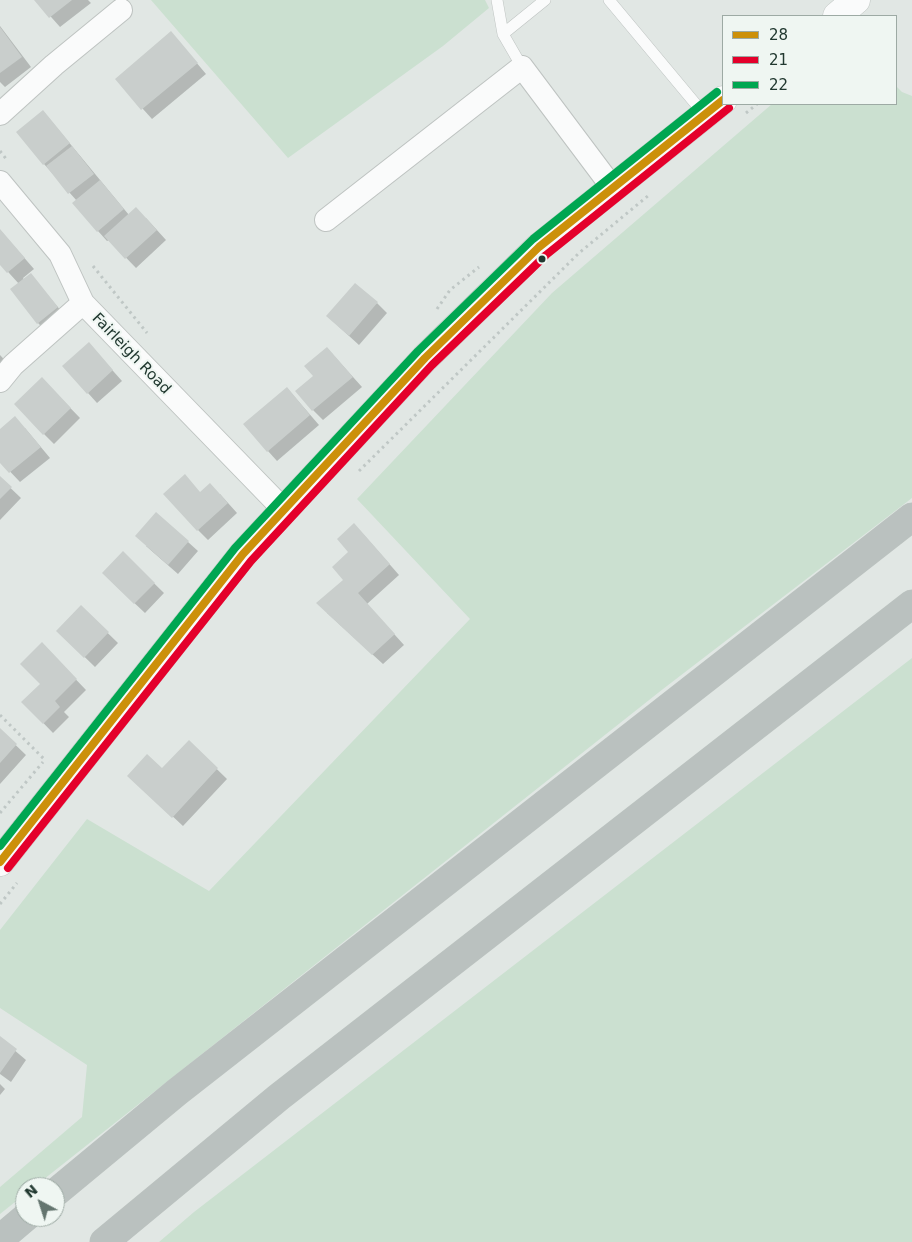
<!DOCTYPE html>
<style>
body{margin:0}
#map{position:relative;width:912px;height:1242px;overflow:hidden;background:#e1e7e4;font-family:"DejaVu Sans",sans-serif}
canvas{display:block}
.legend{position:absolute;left:722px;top:15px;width:175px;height:90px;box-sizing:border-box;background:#eff6f2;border:1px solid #9daaa4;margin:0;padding:6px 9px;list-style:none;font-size:15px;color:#213830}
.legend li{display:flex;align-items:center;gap:10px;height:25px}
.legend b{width:25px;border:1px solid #9daaa4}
.north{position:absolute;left:15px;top:1177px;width:50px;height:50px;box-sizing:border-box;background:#eff6f2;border:1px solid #9daaa4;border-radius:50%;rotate:320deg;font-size:14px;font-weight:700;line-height:20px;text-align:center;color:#213830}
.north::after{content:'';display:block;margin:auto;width:18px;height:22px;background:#64756f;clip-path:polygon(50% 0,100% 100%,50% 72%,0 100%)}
</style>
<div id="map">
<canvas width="912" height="1242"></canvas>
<ul class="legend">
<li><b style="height:6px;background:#cc900a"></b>28</li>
<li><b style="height:6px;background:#e4002b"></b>21</li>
<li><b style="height:6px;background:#00a651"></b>22</li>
</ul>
<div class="north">N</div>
</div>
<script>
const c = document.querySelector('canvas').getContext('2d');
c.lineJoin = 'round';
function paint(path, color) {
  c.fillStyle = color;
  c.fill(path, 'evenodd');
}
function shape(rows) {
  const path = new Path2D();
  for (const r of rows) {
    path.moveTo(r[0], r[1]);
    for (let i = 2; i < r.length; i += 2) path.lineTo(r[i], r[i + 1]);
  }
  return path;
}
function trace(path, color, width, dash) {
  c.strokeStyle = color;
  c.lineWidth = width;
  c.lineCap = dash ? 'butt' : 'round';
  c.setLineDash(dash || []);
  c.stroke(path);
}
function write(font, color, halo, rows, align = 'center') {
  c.font = font + ' "DejaVu Sans",sans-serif';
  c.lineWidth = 4;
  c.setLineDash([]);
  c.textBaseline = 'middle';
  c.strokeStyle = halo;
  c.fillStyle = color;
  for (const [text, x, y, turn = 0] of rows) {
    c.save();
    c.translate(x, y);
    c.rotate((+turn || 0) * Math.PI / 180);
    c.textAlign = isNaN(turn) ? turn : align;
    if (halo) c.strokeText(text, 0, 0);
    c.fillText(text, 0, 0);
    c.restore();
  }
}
paint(shape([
 [151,0,485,0,489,8,443,46,288,158],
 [896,86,902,92,912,96,912,498,663,689,34,1187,25,1187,25,1194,0,1214,0,1187,82,1117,87,1065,0,1008,0,930,87,819,209,891,470,619,357,499,552,293,772,104,896,104],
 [912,658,912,1242,159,1242,194,1212]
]), '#cbe0d0');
paint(shape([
 [36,0,88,0,91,3,60,27],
 [0,26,31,67,5,87,0,82],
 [180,43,206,74,152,119,116,79],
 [43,111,129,215,146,218,166,240,136,268,109,240,107,241,98,231,77,201,44,164],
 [0,230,34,269,23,278,24,280,31,275,67,318,48,333,38,323,19,284,0,263],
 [377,303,387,313,359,345,338,326],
 [327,348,362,387,323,420,313,410,315,376],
 [98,354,122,381,97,403,88,393],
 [0,355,12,368,0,379],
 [287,388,319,425,277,461,268,451],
 [52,389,80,418,54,444,44,434],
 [25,428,50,458,20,482,0,461,0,431],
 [0,478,21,498,0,520],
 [201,493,220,494,237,513,208,540,198,530],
 [364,535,399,575,367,604,404,645,383,664,327,613,345,580,350,552],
 [188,542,198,551,178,574,146,546],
 [123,553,164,593,145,613,113,583],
 [81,607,118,643,95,667,58,631],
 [42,644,86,690,64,712,69,717,53,733,23,702,41,684],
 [0,730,26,755,0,784],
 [189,742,227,779,183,826,139,785,162,770],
 [0,1038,26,1060,11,1082,0,1074],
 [0,1084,5,1089,0,1095]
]), '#0003');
paint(shape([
 [34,0,72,0,49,18],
 [0,27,22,57,0,73],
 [171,31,198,63,141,110,115,79],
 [43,110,70,143,43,165,16,132],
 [72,146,94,174,68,194,46,166],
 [100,180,124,209,97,232,72,203],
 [136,207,157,230,125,259,104,236],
 [0,229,25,258,7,273,0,265],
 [31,273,58,307,37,324,10,289],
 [355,283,378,302,349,336,326,316],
 [89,342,113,370,87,394,62,366],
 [327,347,353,377,312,411,295,391,313,376,304,366],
 [42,377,71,408,43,435,14,404],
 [287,387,310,415,267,452,243,424],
 [15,416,41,447,9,473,0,463,0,429],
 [185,474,200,492,210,483,228,503,197,531,163,494],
 [0,476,12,487,0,499],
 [156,512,189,541,168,565,135,536],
 [354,523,390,564,358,593,395,634,372,655,316,603,343,580,332,567,348,552,337,539],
 [123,551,155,583,134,604,102,573],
 [81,605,109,632,84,658,56,631],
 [42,642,77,679,55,701,60,707,43,724,21,702,40,684,20,664],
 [0,728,17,744,0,763],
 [189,740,218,768,172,818,127,776,147,754,162,768],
 [0,1036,17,1049,0,1073]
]), '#c9cecc');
const lane = shape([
 [497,0,503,34,522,67],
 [609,0,704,114],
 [503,34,545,0]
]);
const street = shape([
 [0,114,54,65,121,10],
 [0,182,60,254,83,303,284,510],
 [326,220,522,67,612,187],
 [0,381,13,365,83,303]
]);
const secondary = shape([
 [837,16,856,0],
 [0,862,243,554,425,358,539,247,723,100]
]);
const highway = shape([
 [55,1193,177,1092,912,517],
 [0,1239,26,1217],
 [104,1242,279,1097,912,604]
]);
trace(lane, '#bec3c1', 12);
trace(street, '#bec3c1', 24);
trace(secondary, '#bec4c1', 29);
trace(highway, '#bcc3c0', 29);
trace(shape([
 [746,113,757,104],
 [0,151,7,160],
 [93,266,147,333],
 [437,309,450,290,479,267],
 [359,471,579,253,649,195],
 [0,715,45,760],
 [0,813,43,762],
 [0,904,17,883]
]), '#bfc7c5', 3, [2.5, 4]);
trace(lane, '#fafbfb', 11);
trace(street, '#fafbfb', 22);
trace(secondary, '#fafbfb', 28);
trace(highway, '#bac1bf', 28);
trace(shape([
 [0,862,243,554,425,358,539,247,723,100]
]), '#cc900a', 8);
trace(shape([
 [8,868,251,561,432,365,546,255,729,108]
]), '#e4002b', 8);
trace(shape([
 [0,846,235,548,418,351,533,239,717,92]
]), '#00a651', 8);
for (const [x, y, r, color] of [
 [542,259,4.5,"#213830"]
]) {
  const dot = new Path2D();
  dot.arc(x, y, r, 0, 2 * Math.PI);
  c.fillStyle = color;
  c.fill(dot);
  trace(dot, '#eff6f2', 2);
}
write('15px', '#213830', '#eff6f2', [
 ["Fairleigh Road",131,354,46]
]);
</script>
